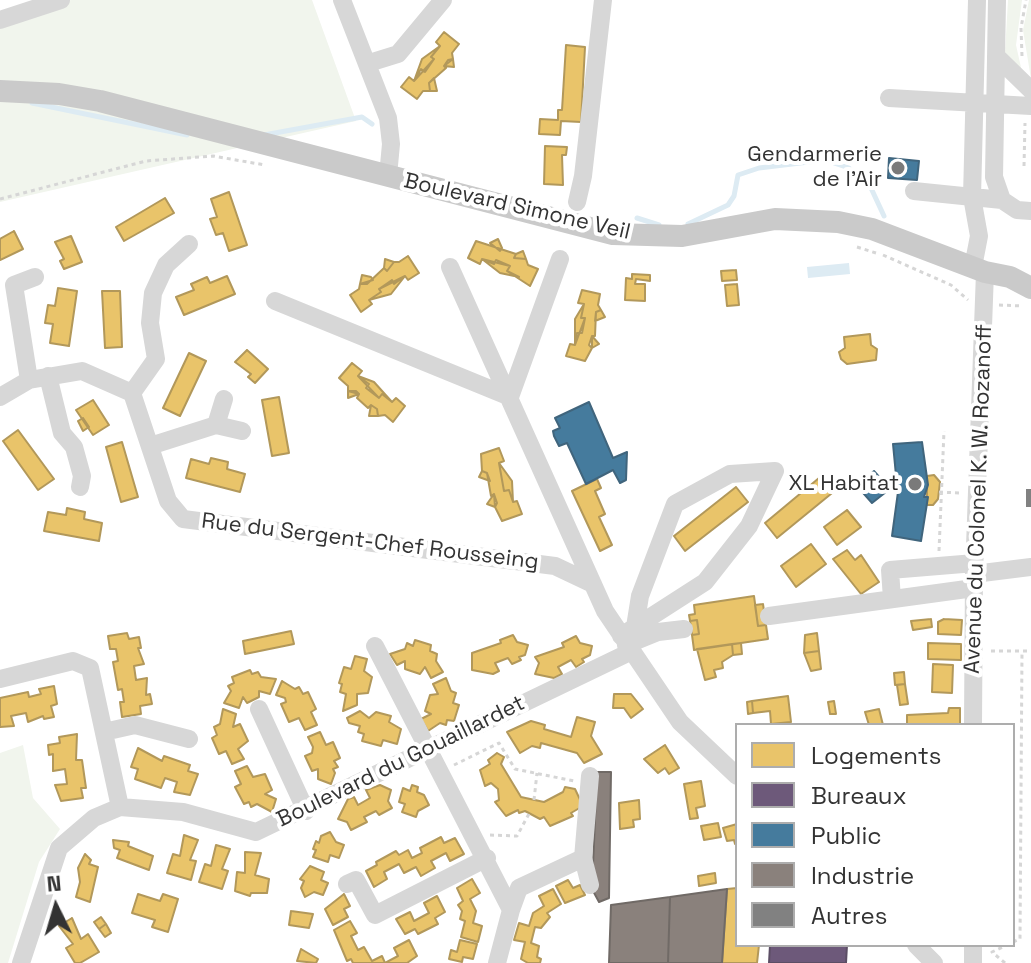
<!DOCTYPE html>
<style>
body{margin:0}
#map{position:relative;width:1031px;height:963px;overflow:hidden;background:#fff;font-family:"Space Grotesk",sans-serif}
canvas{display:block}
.legend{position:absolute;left:735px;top:723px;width:280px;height:224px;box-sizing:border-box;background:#fff;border:2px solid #adadad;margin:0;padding:10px 14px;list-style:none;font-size:24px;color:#333}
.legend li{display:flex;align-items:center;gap:16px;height:40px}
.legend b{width:40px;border:2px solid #adadad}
.north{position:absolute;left:16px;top:867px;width:80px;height:80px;-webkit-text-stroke:6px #fff;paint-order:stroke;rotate:355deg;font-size:22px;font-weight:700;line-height:32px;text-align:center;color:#333}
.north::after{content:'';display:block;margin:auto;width:28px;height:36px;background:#333;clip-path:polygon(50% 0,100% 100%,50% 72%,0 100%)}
</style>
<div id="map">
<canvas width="1031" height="963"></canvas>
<ul class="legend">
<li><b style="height:22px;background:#e9c46a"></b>Logements</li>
<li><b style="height:22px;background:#6d597a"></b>Bureaux</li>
<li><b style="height:22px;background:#457b9d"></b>Public</li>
<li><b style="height:22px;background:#8a817c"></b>Industrie</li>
<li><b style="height:22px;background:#818181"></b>Autres</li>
</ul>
<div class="north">N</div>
</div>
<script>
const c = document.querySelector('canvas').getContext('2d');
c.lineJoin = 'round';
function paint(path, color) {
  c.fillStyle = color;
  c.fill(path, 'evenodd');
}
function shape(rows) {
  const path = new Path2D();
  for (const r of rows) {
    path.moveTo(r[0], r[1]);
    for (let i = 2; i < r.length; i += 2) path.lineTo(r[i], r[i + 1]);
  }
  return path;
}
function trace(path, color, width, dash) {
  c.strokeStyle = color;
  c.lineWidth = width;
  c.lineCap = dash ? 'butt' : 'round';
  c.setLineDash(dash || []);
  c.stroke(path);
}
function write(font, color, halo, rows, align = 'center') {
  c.font = font + ' "Space Grotesk",sans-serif';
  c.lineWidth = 8;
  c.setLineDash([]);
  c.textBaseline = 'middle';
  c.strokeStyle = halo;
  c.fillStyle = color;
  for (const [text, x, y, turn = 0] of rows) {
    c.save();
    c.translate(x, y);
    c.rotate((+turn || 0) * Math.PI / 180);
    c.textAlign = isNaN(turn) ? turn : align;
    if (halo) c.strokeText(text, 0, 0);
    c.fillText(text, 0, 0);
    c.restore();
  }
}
paint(shape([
 [71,0,312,0,356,121,0,202,0,21],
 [1008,0,1022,0,1016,45,1022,72,1005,53],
 [1029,0,1031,0,1031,79,1023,30],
 [23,745,33,798,60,829,39,862,8,963,0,963,0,753]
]), '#f1f5ed');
paint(shape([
 [849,263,850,274,808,278,807,267]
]), '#ddebf3');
const homes = shape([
 [444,32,459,44,452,53,453,59,444,66,446,68,429,83,430,91,423,91,417,99,401,87,409,77,414,81,421,69,425,72,434,59,431,57,440,46,436,42,444,32],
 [566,45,585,47,581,122,561,121,560,135,539,134,540,119,558,120,558,110,562,110,566,45],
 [440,46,431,57,434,59,414,81,422,59,440,46],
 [453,59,454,67,444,66,448,60,453,59],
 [434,78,437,91,430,91,429,83,434,78],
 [545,146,567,147,566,155,562,155,563,185,544,184,545,146],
 [229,192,247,245,229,251,223,233,216,235,210,219,217,217,211,199,229,192],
 [165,198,174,213,124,241,116,227,165,198],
 [14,231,23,249,0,260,0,239,14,231],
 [71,236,82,262,64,269,60,261,64,259,55,242,71,236],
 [498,239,502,248,500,251,490,243,498,239],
 [476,241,516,254,514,258,526,259,528,265,538,269,530,286,507,271,510,266,496,260,494,264,482,259,480,264,468,258,476,241],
 [523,251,526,259,514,258,516,254,523,251],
 [408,256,419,273,408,280,405,276,394,284,392,280,379,289,381,292,369,300,372,304,361,312,350,295,359,289,360,284,367,284,384,268,387,271,394,262,399,262,408,256],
 [385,259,394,262,387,271,384,268,385,259],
 [482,259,510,266,507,271,519,277,500,273,482,259],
 [736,270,737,280,722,281,721,271,736,270],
 [632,274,650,275,650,281,636,279,635,284,645,284,645,301,625,300,626,278,632,279,632,274],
 [362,275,371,277,373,280,360,284,362,275],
 [227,276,235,294,184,315,176,297,194,290,191,284,207,277,210,283,227,276],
 [405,276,391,294,369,300,381,292,379,289,405,276],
 [737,284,739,305,727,306,725,285,737,284],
 [58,288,77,291,69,346,50,343,53,324,45,323,48,305,55,306,58,288],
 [582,290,600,294,598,305,601,310,596,312,595,336,592,336,592,348,585,361,566,356,570,344,575,345,577,333,582,333,585,318,581,318,584,304,578,303,582,290],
 [102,291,120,291,122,347,105,348,102,291],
 [584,304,581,318,585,318,575,345,575,319,584,304],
 [601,310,605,317,595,321,596,312,601,310],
 [870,334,871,345,877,349,876,360,847,364,841,359,839,352,845,348,844,337,870,334],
 [592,336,599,344,592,348,589,345,592,336],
 [247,350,268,369,255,383,248,377,251,374,235,362,247,350],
 [189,353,206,361,180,416,163,408,189,353],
 [352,363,362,371,358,376,369,384,366,388,379,398,382,394,392,402,396,398,405,406,393,422,385,415,378,416,377,409,371,405,368,408,357,398,359,394,348,391,348,386,339,378,352,363],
 [358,376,374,382,392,402,382,394,379,398,358,376],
 [348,391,356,391,359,394,348,398,348,391],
 [279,397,289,453,272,456,262,400,279,397],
 [93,400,109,425,93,435,76,410,93,400],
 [371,405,377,409,378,416,369,416,371,405],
 [83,418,89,427,83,431,78,421,83,418],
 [18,430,54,479,38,490,3,441,18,430],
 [122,442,138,497,121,502,106,447,122,442],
 [499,448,504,461,499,463,504,491,509,490,513,502,517,501,522,514,502,521,495,507,494,494,491,496,487,473,482,471,481,454,499,448],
 [211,458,228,462,227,469,245,474,240,492,186,478,191,459,209,464,211,458],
 [499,463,512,481,513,502,509,490,504,491,499,463],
 [482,471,487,473,490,481,479,477,482,471],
 [825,473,837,489,777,538,765,523,825,473],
 [934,475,940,482,938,499,933,505,927,505,927,476,934,475],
 [597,479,601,488,595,491,605,514,599,517,612,545,600,551,572,491,597,479],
 [736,487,748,502,685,551,674,536,736,487],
 [494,494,497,503,495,507,487,504,494,494],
 [67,508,85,512,84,519,102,523,99,541,44,531,48,512,66,515,67,508],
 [847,510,861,527,837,545,824,527,847,510],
 [811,544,826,564,796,587,781,566,811,544],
 [847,550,855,560,861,555,879,582,861,594,833,559,847,550],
 [754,596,758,626,766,625,768,639,694,650,692,635,699,634,697,620,690,621,689,615,695,614,694,605,754,596],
 [763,604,766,625,758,626,755,605,763,604],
 [931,619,932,627,913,630,911,621,931,619],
 [944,619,962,620,961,635,938,634,938,622,944,619],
 [697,620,699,634,692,635,690,621,697,620],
 [291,631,294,644,245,654,243,641,291,631],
 [127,633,129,639,139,637,141,648,138,648,144,664,134,666,136,680,147,678,146,695,150,694,152,704,140,706,141,714,122,717,120,702,124,702,122,689,118,690,113,662,118,661,116,649,110,649,108,636,127,633],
 [817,633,819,651,804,653,805,635,817,633],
 [513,635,517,642,528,645,525,655,519,657,521,660,512,664,508,658,495,663,499,671,493,674,472,670,472,653,501,643,500,640,513,635],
 [576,636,580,643,592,646,590,655,582,659,584,662,576,667,571,660,558,667,562,674,554,678,535,674,539,663,535,657,564,647,562,643,576,636],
 [415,640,431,645,430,651,437,654,436,661,443,672,431,678,425,667,420,674,405,669,405,661,397,665,390,654,405,649,407,643,413,646,415,640],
 [741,643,742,654,733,655,732,644,741,643],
 [928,643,961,644,961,660,928,659,928,643],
 [732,644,733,655,722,662,723,668,714,670,716,677,705,680,697,649,732,644],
 [819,651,821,669,811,671,804,653,819,651],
 [355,656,367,659,364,671,372,677,368,693,357,694,357,705,343,711,346,694,340,692,342,684,339,683,344,667,351,669,355,656],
 [933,664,953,665,952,693,932,692,933,664],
 [250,670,252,674,258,672,261,677,276,679,270,694,259,691,259,697,247,703,243,697,239,708,224,703,231,691,228,686,234,683,232,677,250,670],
 [904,672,905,684,895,685,894,673,904,672],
 [446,678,451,691,456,693,453,703,459,705,454,721,447,720,446,725,440,723,428,731,421,719,431,714,425,711,430,695,438,694,433,684,446,678],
 [282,681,295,689,299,687,303,694,308,692,316,709,311,712,317,725,305,730,299,718,289,722,281,704,286,702,285,698,276,695,282,681],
 [905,684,908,704,900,705,897,685,905,684],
 [54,686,57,704,51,706,54,717,44,719,43,716,28,722,26,713,11,716,14,726,0,727,0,698,28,692,29,697,41,694,39,689,54,686],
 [614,694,631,694,643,709,631,718,624,708,613,708,614,694],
 [788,696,791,722,771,724,770,711,753,713,752,701,788,696],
 [752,701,753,713,748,714,747,702,752,701],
 [834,701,836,714,830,714,828,702,834,701],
 [949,708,960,708,960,725,907,725,907,715,948,713,949,708],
 [223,709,236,714,233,727,240,724,248,741,238,749,244,759,232,764,226,751,219,754,212,738,217,735,214,727,220,724,223,709],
 [879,709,883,725,869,725,865,712,879,709],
 [360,711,369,718,376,712,391,716,389,722,401,729,397,744,383,740,381,746,362,741,364,734,358,732,360,726,349,723,347,718,360,711],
 [577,717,595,722,591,736,602,754,584,763,577,753,541,743,540,748,532,746,520,753,507,732,531,721,545,725,544,729,571,737,577,717],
 [320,732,326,745,333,742,340,758,334,761,338,767,333,769,335,773,331,784,318,779,318,769,312,771,305,756,312,753,313,747,308,737,320,732],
 [77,734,76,760,82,760,86,788,81,788,83,798,61,801,55,785,67,784,65,769,53,771,53,754,49,755,48,745,60,743,59,737,77,734],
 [665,745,679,768,669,774,665,768,658,773,644,759,665,745],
 [138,748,162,761,164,756,190,765,188,771,198,774,190,795,174,792,177,782,165,778,161,788,135,779,138,769,131,767,138,748],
 [497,753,504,757,501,764,521,797,544,802,563,792,565,787,575,789,583,806,571,813,573,816,550,826,544,817,540,819,525,811,519,813,518,810,506,816,495,802,499,800,498,789,491,783,485,786,480,770,490,764,488,760,497,753],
 [247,766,253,777,265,774,272,790,265,794,276,799,272,812,257,804,251,807,249,802,244,804,235,787,241,784,235,771,247,766],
 [701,781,705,806,696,808,698,818,690,819,684,784,701,781],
 [380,785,391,790,388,801,392,808,379,815,376,811,364,817,367,822,351,830,347,822,338,819,348,799,354,797,358,805,370,798,366,790,380,785],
 [412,785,418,787,417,792,424,795,429,805,418,811,416,817,402,812,405,804,399,802,403,788,410,791,412,785],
 [639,800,640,819,633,820,634,827,620,829,619,803,639,800],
 [718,823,721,837,704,840,701,826,718,823],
 [737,824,737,844,735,844,734,840,727,841,723,828,737,824],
 [330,832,336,842,344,845,339,858,330,855,328,862,313,857,316,850,313,849,316,841,319,843,321,836,330,832],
 [184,835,198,840,190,860,196,861,191,880,167,873,173,854,180,856,184,835],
 [441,837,444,843,455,838,464,854,450,861,446,853,431,861,435,868,421,876,416,867,404,873,399,864,384,872,387,879,374,887,366,871,377,865,376,862,396,851,399,855,408,850,412,858,422,853,420,848,441,837],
 [113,840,129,842,128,846,153,856,149,870,117,858,120,850,114,848,113,840],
 [216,845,230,849,222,869,228,871,222,889,199,882,205,864,211,866,216,845],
 [245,852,261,853,255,875,269,879,267,893,251,893,250,896,235,891,237,872,245,873,245,852],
 [85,854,91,860,89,864,98,867,90,902,76,897,80,882,78,868,85,854],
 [310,866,324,872,321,880,328,883,323,895,314,892,305,897,301,888,304,881,300,879,310,866],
 [715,873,716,883,699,886,698,876,715,873],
 [472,879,480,893,470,899,476,911,473,923,482,926,478,942,461,937,465,921,460,919,462,911,458,905,463,901,457,888,472,879],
 [568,880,573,888,580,885,585,895,565,903,556,886,568,880],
 [737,888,737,945,759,945,757,963,722,963,727,889,737,888],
 [553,889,561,904,547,913,550,917,541,928,535,927,531,943,539,946,537,957,541,959,540,963,528,963,521,959,525,942,514,940,519,923,529,926,533,913,544,906,539,896,553,889],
 [138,894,160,901,163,894,178,899,168,932,152,927,155,920,132,913,138,894],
 [344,894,350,906,344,909,348,917,333,925,325,909,344,894],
 [437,896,445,912,435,918,438,924,418,934,415,929,405,934,396,919,410,912,414,921,429,913,424,903,437,896],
 [291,911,313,914,309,928,289,925,291,911],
 [101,917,106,924,99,929,94,922,101,917],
 [72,918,81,939,88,934,99,952,80,963,75,963,66,948,73,944,59,926,72,918],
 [350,921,357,933,351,936,358,950,364,947,372,961,382,956,385,963,398,956,394,948,409,940,417,956,407,963,353,963,351,959,347,961,334,930,350,921],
 [106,924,111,933,105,937,99,929,106,924],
 [460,940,477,944,473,959,463,957,462,962,449,959,451,950,457,952,460,940],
 [301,949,318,959,316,963,297,961,301,949]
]);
paint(homes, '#e9c46a');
trace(homes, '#b2985a', 2);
const offices = shape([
 [770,945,847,945,846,963,769,963,770,945]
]);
paint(offices, '#6d597a');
trace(offices, '#5c4e65', 2);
const public = shape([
 [889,158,919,161,917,180,888,178,889,158],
 [589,402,613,458,627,452,626,480,620,483,613,470,586,484,567,443,559,446,554,436,553,431,560,428,555,418,589,402],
 [922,442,928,485,924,497,928,497,921,541,892,536,898,492,886,492,872,503,857,486,874,471,887,486,897,486,893,444,922,442]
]);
paint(public, '#457b9d');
trace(public, '#40657d', 2);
const industry = shape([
 [597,772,611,772,609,898,599,902,592,889,597,772],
 [727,889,722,963,668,963,670,897,727,889],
 [670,897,668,963,609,963,611,905,670,897]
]);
paint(industry, '#8a817c');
trace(industry, '#706a66', 2);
trace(shape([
 [32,103,187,135],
 [264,135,362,117,372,124],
 [637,218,659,225],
 [688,224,728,205,734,196,738,175,759,168,825,160,849,168,871,188,884,216]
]), '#ddebf3', 5);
paint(shape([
 [1026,489,1031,489,1031,507,1026,507]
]), '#818181');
trace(shape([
 [1022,56,1021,28,1026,0],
 [1024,166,1025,123],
 [0,199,146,161,213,156,265,165],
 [857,247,876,253],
 [883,255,951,285,968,300],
 [999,305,1023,306],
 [939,492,959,493],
 [939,551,944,431],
 [991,651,1031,651],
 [454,765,499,743,515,769,574,781],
 [534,800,537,773],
 [490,835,517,836,530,812],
 [1013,942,1020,939,1022,651],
 [1005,963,992,952,1007,945]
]), '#d6d6d6', 3, [4, 4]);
trace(shape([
 [342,0,388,118,391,144,388,176],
 [997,0,994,177,1002,200,1017,210,1031,211],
 [0,20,61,0],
 [996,56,1031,90],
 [369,63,398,54,443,0],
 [889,98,1031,106],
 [914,191,1002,200],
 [577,202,583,176,603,0],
 [450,267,605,611,680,722,737,776],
 [973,267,979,236,972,197,977,0],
 [275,301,510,397,560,259],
 [48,376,62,433,74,447,82,476,80,487],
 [29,380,14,285,35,277],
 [132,393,156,359,150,323,153,293,166,265,189,244],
 [0,397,29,380,82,371,132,393,168,501,183,519,555,566,593,584],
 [216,425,242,431],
 [150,446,216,425,224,399],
 [974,574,1031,567],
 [892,599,890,570,975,563],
 [769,616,974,588],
 [621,636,705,582,749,526,775,471,730,474,675,504,640,596,635,627],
 [626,645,658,632,684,629],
 [375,646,511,910,497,963],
 [0,679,73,661,90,668,120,807],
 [259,709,306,811],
 [973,725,974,574,985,272],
 [104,732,135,725,189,739],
 [583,858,590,776],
 [347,884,356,880,375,915,487,858],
 [511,910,519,888,583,858,590,885],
 [916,945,934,963],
 [21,963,59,848,94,818,120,807,183,812,256,832,630,652],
 [973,963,973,945]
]), '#d7d7d7', 18);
trace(shape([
 [0,91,59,94,100,101,613,234,682,236,775,219,838,222,872,229,985,272,1010,277,1031,288]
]), '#cacaca', 22);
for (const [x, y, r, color] of [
 [898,168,8,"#7a7a7a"],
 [915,484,8,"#7a7a7a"]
]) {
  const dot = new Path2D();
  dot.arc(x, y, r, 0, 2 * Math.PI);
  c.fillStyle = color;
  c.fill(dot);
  trace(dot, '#fff', 3);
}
write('22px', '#333', '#fff', [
 ["Gendarmerie",882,155],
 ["de l'Air",882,180],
 ["XL Habitat",899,484]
], 'right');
write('22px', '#333', '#fff', [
 ["Boulevard Simone Veil",517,207,13],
 ["Avenue du Colonel K. W. Rozanoff",979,499,-88],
 ["Rue du Sergent-Chef Rousseing",370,542,7],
 ["Boulevard du Gouaillardet",401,762,-26]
]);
</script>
